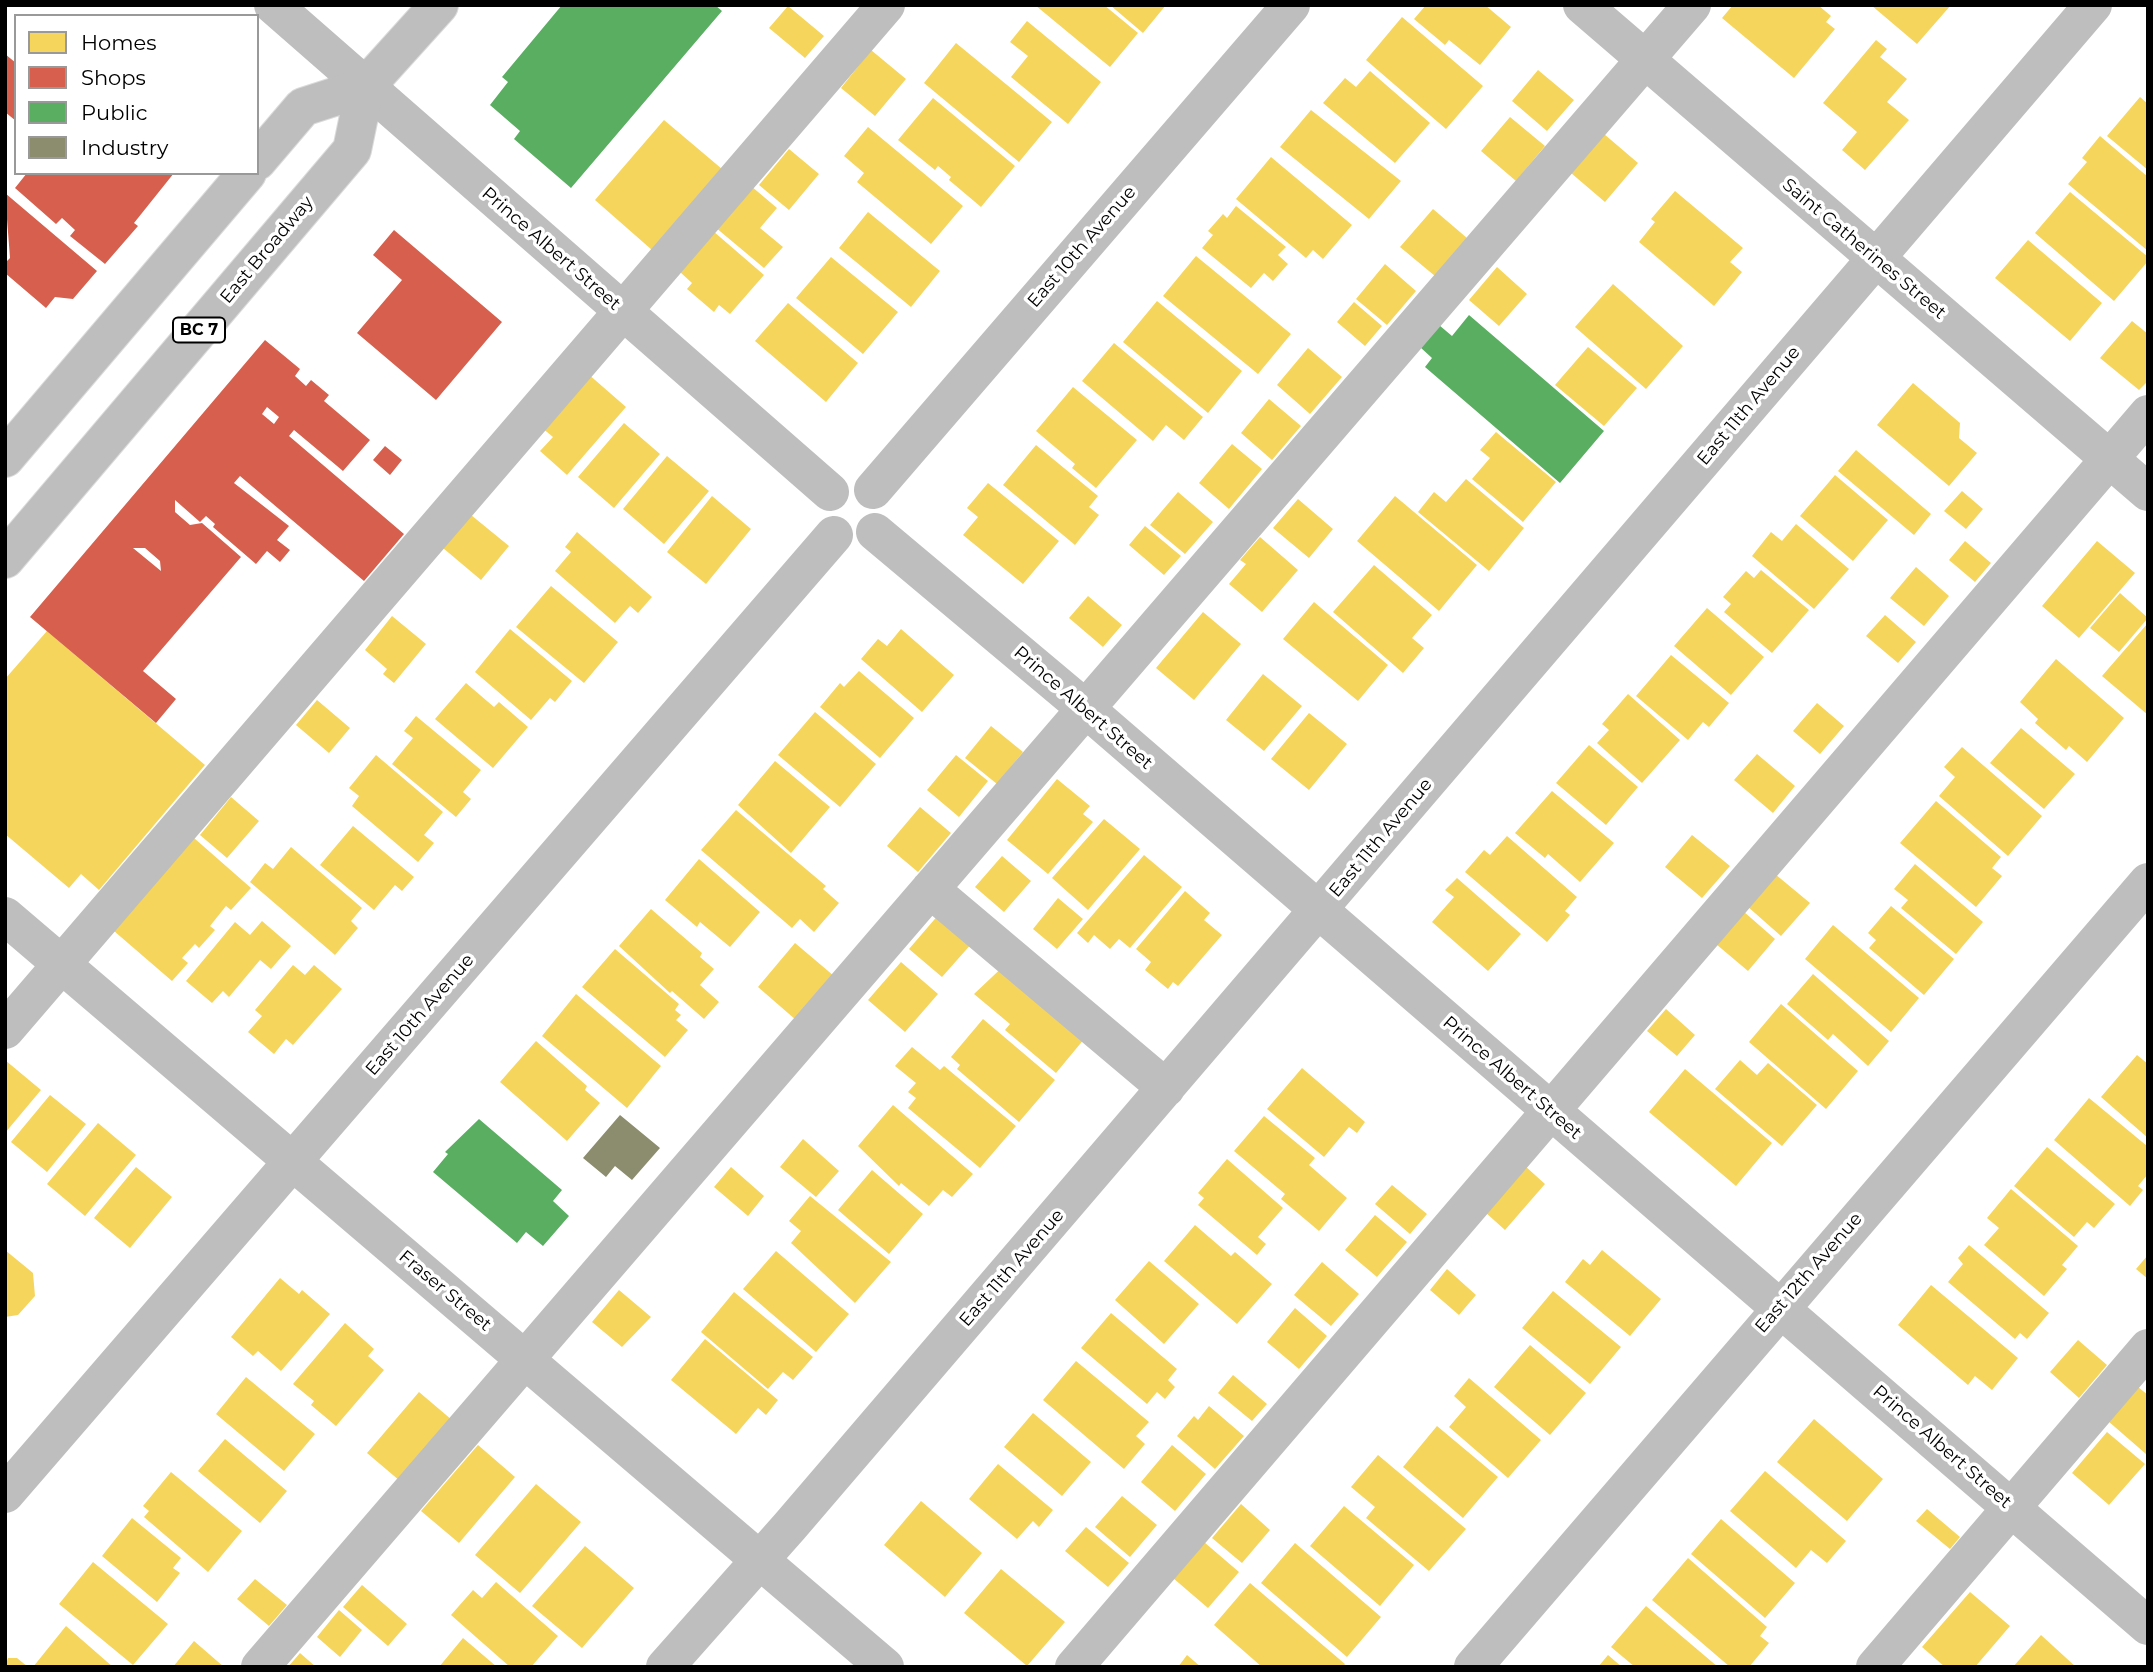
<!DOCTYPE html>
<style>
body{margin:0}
#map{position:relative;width:2153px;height:1672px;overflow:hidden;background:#fff;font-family:Montserrat,sans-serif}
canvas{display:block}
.frame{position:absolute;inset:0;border:7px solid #000;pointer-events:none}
.legend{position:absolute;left:14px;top:14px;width:245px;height:161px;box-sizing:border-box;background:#fff;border:2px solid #999;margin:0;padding:9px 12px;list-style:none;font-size:21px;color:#000}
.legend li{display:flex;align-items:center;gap:14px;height:35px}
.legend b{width:35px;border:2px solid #999}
</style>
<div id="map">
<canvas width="2153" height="1672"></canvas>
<div class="frame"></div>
<ul class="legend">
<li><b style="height:19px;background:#f6d55c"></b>Homes</li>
<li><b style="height:19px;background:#d6604d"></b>Shops</li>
<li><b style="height:19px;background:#5aae61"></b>Public</li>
<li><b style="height:19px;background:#8c8c6e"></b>Industry</li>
</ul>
</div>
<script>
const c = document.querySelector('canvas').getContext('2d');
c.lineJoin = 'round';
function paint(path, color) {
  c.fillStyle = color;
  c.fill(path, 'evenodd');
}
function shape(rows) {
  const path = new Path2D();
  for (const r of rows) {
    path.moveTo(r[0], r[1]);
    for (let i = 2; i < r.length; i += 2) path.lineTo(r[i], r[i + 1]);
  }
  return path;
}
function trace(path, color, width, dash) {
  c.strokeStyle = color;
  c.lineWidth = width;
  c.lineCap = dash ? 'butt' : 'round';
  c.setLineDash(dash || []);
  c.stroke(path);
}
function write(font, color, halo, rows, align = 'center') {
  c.font = font + ' Montserrat,sans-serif';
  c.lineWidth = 7;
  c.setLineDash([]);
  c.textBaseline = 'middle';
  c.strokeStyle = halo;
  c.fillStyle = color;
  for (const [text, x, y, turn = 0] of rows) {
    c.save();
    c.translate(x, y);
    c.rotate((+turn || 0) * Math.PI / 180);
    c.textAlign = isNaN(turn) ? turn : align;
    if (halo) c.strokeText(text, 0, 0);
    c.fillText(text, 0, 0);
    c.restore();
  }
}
paint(shape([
 [1035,5,1104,5,1138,33,1110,67],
 [1110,5,1166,5,1143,33],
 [1426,5,1485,5,1511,27,1480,65,1449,40,1445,45,1414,19],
 [1733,5,1818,5,1831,16,1826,22,1835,29,1794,78,1722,18],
 [1871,5,1951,5,1917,44],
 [788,6,824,36,805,58,769,28],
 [1402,17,1483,86,1446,129,1366,60],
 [1027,21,1101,82,1068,124,1011,77,1028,56,1010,42],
 [1876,40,1887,49,1880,57,1907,79,1887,102,1909,120,1865,170,1842,150,1857,132,1823,103],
 [956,43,1052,122,1019,162,924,83],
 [871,50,906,79,875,116,841,88],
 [1538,70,1574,100,1547,131,1512,101],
 [1370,71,1430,123,1395,163,1323,103,1345,78,1356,87],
 [2140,97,2148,104,2148,170,2107,136],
 [933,98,1015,166,981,207,949,180,951,177,938,166,935,170,898,140],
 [1311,110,1401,181,1369,219,1280,147],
 [1510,117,1545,146,1516,181,1481,151],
 [664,120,722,169,652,250,595,200],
 [868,127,963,206,931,244,857,182,864,173,844,156],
 [1604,134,1638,163,1605,202,1571,173],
 [2100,136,2148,177,2148,251,2068,184,2087,162,2082,158],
 [789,149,819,174,789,210,759,185],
 [1271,157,1352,225,1323,259,1313,250,1306,258,1236,199],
 [751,186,777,208,760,228,783,247,764,268,715,227],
 [1675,191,1743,248,1730,262,1742,272,1714,306,1639,242,1655,222,1651,219],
 [2070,192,2148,257,2148,261,2114,301,2035,233],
 [1236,206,1286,247,1278,255,1288,264,1273,281,1264,273,1251,288,1202,248,1213,235,1208,231,1223,214,1227,218],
 [1433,209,1467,238,1435,276,1400,247],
 [868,212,940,271,911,307,839,248],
 [713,231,764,275,730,314,719,305,714,312,687,289,692,283,680,272],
 [2028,240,2102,303,2070,341,1995,278],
 [1196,256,1291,334,1258,374,1163,296],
 [831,257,898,312,863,354,796,298],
 [1385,264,1416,291,1387,325,1356,299],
 [1497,267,1527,294,1499,326,1469,300],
 [1613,284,1683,346,1646,389,1575,327],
 [1157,301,1242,371,1208,413,1123,342],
 [1354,302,1382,326,1365,346,1337,322],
 [788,303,858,363,826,402,755,341],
 [2132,321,2148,334,2148,381,2139,390,2100,358],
 [1114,343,1203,417,1184,440,1166,425,1153,441,1082,381],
 [1588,347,1637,388,1604,426,1555,385],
 [1308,348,1342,377,1310,414,1277,385],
 [587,373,626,407,567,475,540,451,553,437,541,427],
 [1913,383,1960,423,1959,438,1977,453,1949,486,1877,425],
 [1073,387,1137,440,1096,488,1072,468,1075,464,1036,431],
 [1269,399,1301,426,1272,460,1241,433],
 [624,423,660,454,614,508,578,477],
 [1496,432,1556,482,1523,522,1472,479,1490,458,1480,450],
 [1232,444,1262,469,1229,509,1199,483],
 [1036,445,1098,496,1089,507,1099,515,1075,545,1003,485],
 [1856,450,1931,514,1914,535,1838,471],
 [667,456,709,491,664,544,623,509],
 [1835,475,1888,520,1853,561,1800,516],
 [1466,479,1524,528,1489,571,1418,512,1434,492,1446,502],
 [988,483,1059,541,1023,584,963,535,978,517,967,508],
 [1962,491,1983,509,1966,529,1944,511],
 [1178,492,1213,522,1185,554,1150,525],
 [712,496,751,529,706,584,667,552],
 [1395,496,1477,565,1439,611,1357,541],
 [1298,499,1333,529,1309,558,1273,528],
 [471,515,509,546,481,580,443,548],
 [1796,524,1849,569,1814,609,1752,556,1771,532,1782,541],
 [1145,526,1181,556,1164,575,1129,545],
 [577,532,652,597,638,613,630,606,615,623,555,571,571,552,565,547],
 [1260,537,1298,570,1262,612,1229,584,1246,564,1240,560],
 [1965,541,1991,563,1975,582,1949,560],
 [2097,541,2135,573,2079,638,2042,606],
 [1374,565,1432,615,1412,638,1424,648,1403,673,1333,612],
 [1916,567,1949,596,1924,626,1890,598],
 [1761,570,1809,610,1772,653,1724,612,1731,604,1723,597,1746,571,1754,578],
 [551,586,618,642,584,683,516,627],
 [2120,593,2148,618,2119,652,2090,628],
 [1088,596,1122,625,1103,647,1069,618],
 [1314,602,1388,665,1358,701,1283,639],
 [1707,608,1764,657,1731,695,1674,646],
 [1203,612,1241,644,1194,700,1156,668],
 [1885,615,1916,642,1898,663,1866,636],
 [392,616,426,644,394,683,383,674,387,669,365,650],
 [2148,623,2148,715,2102,676],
 [510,629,572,681,555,702,550,698,531,720,475,672],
 [901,629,954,675,922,712,861,659,878,639,887,646],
 [47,631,205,765,99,890,81,874,69,888,5,834,5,679],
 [1671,655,1729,703,1709,727,1703,722,1688,740,1636,696],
 [2056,659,2124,718,2087,762,2069,746,2066,750,2035,723,2038,719,2020,702],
 [859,671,914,718,880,758,820,707,840,683,844,687],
 [1263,674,1302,706,1264,751,1226,720],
 [466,683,494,707,499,702,528,727,493,768,435,719],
 [1628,694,1680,740,1642,783,1597,743,1609,730,1602,724],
 [317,700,350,728,329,753,296,725],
 [1817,703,1844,726,1820,754,1793,731],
 [815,712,876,764,840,807,778,755],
 [1309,713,1347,744,1309,790,1271,759],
 [416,716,481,770,463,792,471,799,456,817,392,764,413,738,404,731],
 [991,726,1023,752,997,784,965,758],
 [2021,728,2075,774,2044,809,1990,763],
 [1589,745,1638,787,1606,825,1556,783],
 [1962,747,2042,816,2008,856,1939,796,1955,777,1944,767],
 [1757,754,1795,786,1773,813,1734,780],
 [376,755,443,812,424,835,434,843,418,862,352,806,359,796,349,788],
 [956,755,988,781,959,817,927,790],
 [775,761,830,807,791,853,738,805],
 [1057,779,1090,806,1083,814,1093,822,1048,874,1007,840],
 [1552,791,1614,843,1580,882,1548,854,1545,858,1515,833],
 [231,797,259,821,227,858,200,835],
 [1936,801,2001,857,1992,868,2002,876,1976,907,1900,843],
 [920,807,951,833,918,872,887,846],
 [736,810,826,886,823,889,839,903,814,932,800,919,792,928,701,850],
 [1104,819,1140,849,1088,910,1052,878],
 [353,826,414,877,402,891,395,885,374,910,320,865],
 [1692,835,1730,866,1702,898,1665,867],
 [1507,836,1577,897,1565,911,1570,915,1547,942,1465,872,1484,850,1490,855],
 [194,838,251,888,231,910,226,906,210,926,215,930,199,948,195,944,182,958,188,963,172,981,114,931],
 [291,847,362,908,351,921,358,928,335,955,250,882,265,863,273,869],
 [1144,855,1182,887,1130,948,1119,939,1110,949,1094,935,1088,943,1077,933],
 [1002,856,1031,881,1004,912,975,887],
 [699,859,760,912,730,947,700,922,697,927,665,900],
 [1915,864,1983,922,1956,954,1901,908,1908,900,1894,889],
 [1775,874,1810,903,1781,936,1747,906],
 [1457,878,1521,934,1488,971,1432,922,1454,897,1445,890],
 [1185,891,1210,913,1204,920,1222,935,1178,986,1173,982,1168,989,1145,970,1151,962,1136,949],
 [1058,898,1083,919,1057,949,1033,929],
 [1891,906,1954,959,1924,995,1869,948,1876,940,1868,933],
 [651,909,702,953,700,957,714,969,700,985,719,1002,704,1019,672,991,670,993,619,946],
 [1743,911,1775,939,1748,971,1716,944],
 [940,913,973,942,942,977,909,949],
 [262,921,291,946,271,969,260,960,229,997,223,991,212,1003,186,981,235,922,250,935],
 [1833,925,1919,998,1891,1032,1805,959],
 [795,943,834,976,796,1020,758,987],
 [615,949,679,1004,675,1010,681,1015,676,1020,688,1030,665,1057,582,987],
 [1009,961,1085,1038,1056,1073,1005,1030,1010,1024,974,994],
 [901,962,938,994,905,1032,868,1000],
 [293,965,305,975,314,965,342,989,293,1045,286,1039,274,1054,248,1032,262,1016,255,1010],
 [1813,974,1889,1041,1868,1066,1833,1034,1828,1040,1787,1004],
 [576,994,661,1066,627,1108,542,1036],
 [1781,1004,1858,1071,1826,1109,1749,1042],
 [1666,1009,1695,1035,1677,1056,1647,1031],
 [983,1019,1055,1080,1019,1122,957,1069,960,1065,951,1057],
 [536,1041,587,1086,585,1090,600,1103,567,1141,500,1082],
 [912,1047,940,1070,944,1066,1016,1126,980,1168,908,1108,916,1098,908,1092,916,1083,895,1066],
 [2137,1055,2148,1064,2148,1138,2101,1097],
 [5,1060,41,1090,5,1133],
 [1740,1060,1757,1075,1768,1063,1817,1105,1782,1146,1715,1089],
 [1302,1068,1365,1122,1357,1133,1349,1127,1324,1157,1267,1109],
 [1685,1069,1772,1143,1736,1186,1649,1112],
 [50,1095,86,1124,47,1172,11,1142],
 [2089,1098,2147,1146,2148,1174,2138,1186,2143,1190,2130,1206,2054,1140],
 [893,1105,973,1174,952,1197,943,1190,929,1206,901,1183,899,1186,858,1146],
 [1264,1116,1315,1158,1309,1165,1347,1198,1319,1231,1281,1199,1285,1194,1234,1151],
 [98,1123,136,1155,85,1216,47,1184],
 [803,1139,839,1171,816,1197,780,1167],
 [2047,1147,2115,1204,2094,1228,2087,1222,2074,1237,2014,1186],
 [1227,1159,1283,1208,1258,1237,1266,1244,1257,1255,1198,1205,1204,1198,1198,1193],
 [1525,1166,1545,1184,1505,1230,1485,1212],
 [136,1167,172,1197,130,1248,94,1218],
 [731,1167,764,1196,748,1216,714,1187],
 [872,1170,923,1214,889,1254,838,1210],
 [1392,1185,1427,1214,1410,1234,1375,1204],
 [2011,1189,2078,1246,2062,1265,2067,1269,2044,1296,1984,1245,1999,1228,1987,1218],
 [810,1196,891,1262,855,1303,791,1243,801,1231,789,1221],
 [1375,1215,1407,1242,1377,1277,1345,1250],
 [1195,1225,1231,1256,1235,1252,1272,1284,1237,1324,1164,1261],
 [1969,1245,2049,1313,2027,1339,2020,1333,2015,1339,1948,1282,1963,1264,1958,1258],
 [5,1250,33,1273,35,1296,18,1315,5,1317],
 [1602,1250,1661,1299,1630,1336,1565,1282,1583,1259,1590,1265],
 [776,1251,849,1314,816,1352,743,1289],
 [2148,1255,2148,1279,2136,1269],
 [1149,1261,1199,1304,1164,1344,1115,1300],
 [1322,1262,1359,1294,1331,1326,1294,1295],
 [1447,1269,1476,1295,1459,1315,1430,1290],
 [280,1278,299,1294,302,1290,330,1314,281,1371,258,1351,253,1356,231,1337],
 [1931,1285,2018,1358,1992,1390,1975,1376,1968,1385,1898,1325],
 [619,1290,651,1317,622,1347,592,1322],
 [1553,1291,1621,1347,1590,1384,1522,1328],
 [734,1292,813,1357,793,1380,783,1372,768,1389,701,1332],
 [1295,1308,1327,1336,1299,1369,1267,1342],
 [1111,1313,1177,1369,1168,1380,1175,1387,1165,1399,1157,1392,1147,1404,1081,1348],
 [345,1323,374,1349,368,1356,384,1370,336,1426,311,1405,314,1401,293,1384],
 [705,1339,778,1400,766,1415,758,1408,736,1434,671,1380],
 [2078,1340,2107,1365,2079,1398,2050,1372],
 [1530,1345,1586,1393,1550,1435,1494,1387],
 [1076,1361,1149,1422,1136,1436,1145,1444,1124,1469,1043,1400],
 [1233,1375,1267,1404,1252,1421,1218,1393],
 [246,1377,315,1434,284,1471,216,1414],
 [1469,1378,1541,1440,1508,1478,1449,1427,1466,1407,1454,1396],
 [2138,1387,2148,1395,2146,1454,2108,1421],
 [419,1392,452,1420,400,1481,367,1453],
 [1209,1406,1244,1436,1215,1469,1177,1436,1194,1416,1198,1420],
 [1033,1413,1091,1462,1062,1496,1004,1447],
 [1814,1419,1883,1479,1847,1521,1777,1462],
 [1437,1426,1498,1477,1463,1518,1403,1467],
 [2107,1432,2145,1464,2109,1505,2072,1473],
 [225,1439,287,1491,260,1523,198,1471],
 [478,1445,515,1477,459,1543,421,1511],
 [1172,1445,1206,1474,1175,1511,1141,1482],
 [1378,1455,1466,1529,1429,1571,1366,1518,1375,1507,1351,1487],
 [998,1464,1053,1510,1039,1527,1033,1521,1017,1539,969,1499],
 [1765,1471,1846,1541,1827,1563,1811,1550,1796,1568,1730,1511],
 [171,1472,242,1531,208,1572,144,1517,149,1511,143,1506],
 [536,1484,581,1522,520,1593,475,1555],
 [1122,1496,1157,1525,1130,1557,1095,1527],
 [921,1501,982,1553,945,1597,884,1545],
 [1241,1504,1270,1530,1242,1563,1212,1538],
 [1344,1506,1414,1565,1380,1606,1310,1546],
 [1927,1509,1960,1537,1950,1549,1916,1521],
 [132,1518,181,1558,173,1568,180,1573,157,1602,102,1556],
 [1721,1519,1795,1583,1765,1618,1691,1554],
 [1086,1527,1129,1563,1108,1587,1065,1551],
 [1204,1542,1239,1572,1208,1608,1173,1578],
 [1295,1543,1381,1617,1347,1657,1261,1583],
 [585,1546,634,1588,582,1648,532,1606],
 [1688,1558,1767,1627,1760,1636,1769,1643,1749,1667,1730,1667,1652,1600],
 [93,1562,168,1624,133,1665,59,1604],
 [1001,1569,1065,1622,1027,1666,964,1613],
 [255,1579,287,1605,269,1626,237,1599],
 [496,1582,558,1636,531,1667,510,1667,451,1615,473,1590,482,1598],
 [1250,1583,1345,1664,1343,1667,1262,1667,1214,1625],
 [362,1585,407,1624,388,1646,343,1607],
 [1970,1592,2010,1626,1975,1667,1945,1667,1922,1647],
 [1646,1606,1718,1667,1635,1667,1611,1647],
 [339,1610,362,1630,340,1657,317,1637],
 [66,1626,113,1667,33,1667],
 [2041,1635,2076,1667,2013,1667],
 [463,1638,497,1667,439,1667],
 [194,1641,224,1667,173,1667],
 [300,1653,316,1667,288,1667],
 [1187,1655,1201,1667,1178,1667],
 [1608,1655,1622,1667,1598,1667],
 [8,1658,17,1658,28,1667,5,1667]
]), '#f6d55c');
paint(shape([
 [5,54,16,63,16,121,5,112],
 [27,173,174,173,134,223,138,226,105,264,70,236,75,230,62,218,56,224,15,188],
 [5,193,97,271,73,299,55,297,46,308,5,273,5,263,10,258],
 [394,230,502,322,436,400,357,333,402,280,373,255],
 [265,340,300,369,295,376,306,386,311,380,329,395,324,401,370,440,343,471,294,430,289,436,404,534,364,581,240,476,234,483,289,526,277,540,290,550,280,562,267,551,256,564,213,527,215,524,206,516,200,522,175,500,175,512,190,525,202,523,241,557,143,671,176,699,156,723,30,617],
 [267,407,279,417,274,424,262,414],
 [133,548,145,548,160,561,161,571],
 [385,446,402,460,390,475,373,460]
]), '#d6604d');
paint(shape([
 [562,5,715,5,722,11,571,188,514,139,520,131,490,105,508,82,502,77],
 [1469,315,1604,431,1560,483,1425,367,1432,358,1420,347,1439,325,1452,336],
 [479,1119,562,1190,553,1201,569,1216,543,1246,526,1232,517,1243,433,1172,448,1154,445,1152]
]), '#5aae61');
paint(shape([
 [620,1115,660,1148,632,1180,615,1166,606,1177,583,1158]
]), '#8c8c6e');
const major = shape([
 [257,161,303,107,365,87,439,5],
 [5,458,247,173],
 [5,559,352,150,365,87]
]);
trace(major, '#dbdbdb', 40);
trace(shape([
 [273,5,830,492],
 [1582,5,2148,492],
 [873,490,1291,5],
 [875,532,1086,709,2148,1626],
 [930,889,1166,1088],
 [5,916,885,1667],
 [5,1030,886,5],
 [5,1494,834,535],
 [260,1667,1692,5],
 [665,1667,790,1526,2093,5],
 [1074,1667,2148,414],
 [1473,1667,2148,882],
 [1875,1667,2148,1348]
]), '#bebebe', 38);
trace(major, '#bebebe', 38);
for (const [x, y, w] of [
 [199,330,52]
]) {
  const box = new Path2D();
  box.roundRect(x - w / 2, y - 12.5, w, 25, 5);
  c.fillStyle = '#fff';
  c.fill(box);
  trace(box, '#000', 2);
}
write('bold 16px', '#000', null, [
 ["BC 7",199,330]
]);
write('18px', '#000', '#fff', [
 ["East 10th Avenue",1082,247,-49],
 ["Prince Albert Street",551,249,41],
 ["Saint Catherines Street",1864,249,40],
 ["East Broadway",267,250,-50],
 ["East 11th Avenue",1749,406,-50],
 ["Prince Albert Street",1083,708,41],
 ["East 11th Avenue",1381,838,-50],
 ["East 10th Avenue",420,1015,-49],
 ["Prince Albert Street",1512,1078,41],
 ["East 11th Avenue",1012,1268,-49],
 ["East 12th Avenue",1809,1273,-49],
 ["Fraser Street",445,1291,40],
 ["Prince Albert Street",1942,1447,41]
]);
</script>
